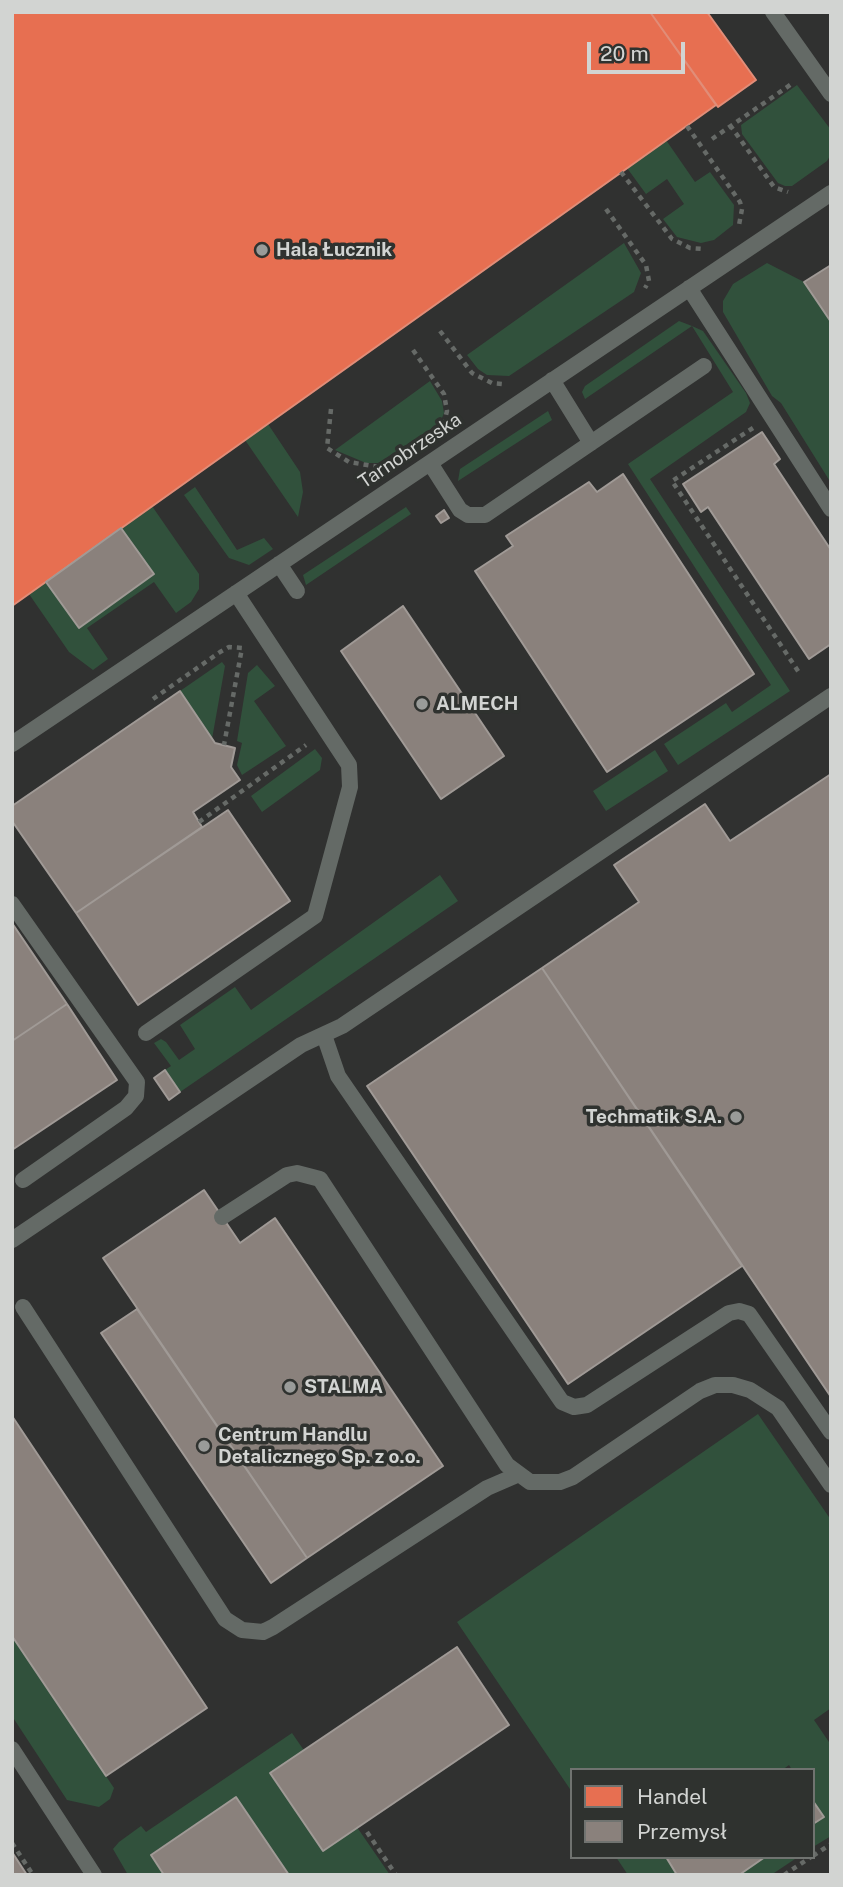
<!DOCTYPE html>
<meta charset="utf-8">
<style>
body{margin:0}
#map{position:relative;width:843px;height:1887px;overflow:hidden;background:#303130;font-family:"Public Sans",sans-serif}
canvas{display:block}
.frame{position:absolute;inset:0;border:14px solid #d2d4d2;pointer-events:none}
.legend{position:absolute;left:570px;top:1768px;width:245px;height:91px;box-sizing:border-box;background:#2f322f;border:2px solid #707370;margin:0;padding:9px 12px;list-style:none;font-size:21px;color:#d2d4d2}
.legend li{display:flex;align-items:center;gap:14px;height:35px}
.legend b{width:35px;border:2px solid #707370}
.scale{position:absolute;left:587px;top:42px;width:98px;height:32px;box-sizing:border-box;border:4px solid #d2d4d2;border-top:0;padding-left:9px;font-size:21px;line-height:24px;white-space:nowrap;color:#d2d4d2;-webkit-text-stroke:5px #2f322f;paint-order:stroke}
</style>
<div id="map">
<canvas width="843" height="1887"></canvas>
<div class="frame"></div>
<ul class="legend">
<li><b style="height:19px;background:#e76f51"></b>Handel</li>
<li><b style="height:19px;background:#8a817c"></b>Przemysł</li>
</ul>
<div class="scale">20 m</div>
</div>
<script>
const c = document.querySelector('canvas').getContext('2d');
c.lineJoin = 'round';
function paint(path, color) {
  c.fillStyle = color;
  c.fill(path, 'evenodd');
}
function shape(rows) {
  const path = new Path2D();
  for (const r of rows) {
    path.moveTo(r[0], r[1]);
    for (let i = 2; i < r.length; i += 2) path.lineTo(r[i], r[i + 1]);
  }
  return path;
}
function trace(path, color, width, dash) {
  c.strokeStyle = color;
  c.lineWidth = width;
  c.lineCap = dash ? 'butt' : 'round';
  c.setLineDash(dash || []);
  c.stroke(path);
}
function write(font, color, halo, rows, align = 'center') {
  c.font = font + ' "Public Sans",sans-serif';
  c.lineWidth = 7;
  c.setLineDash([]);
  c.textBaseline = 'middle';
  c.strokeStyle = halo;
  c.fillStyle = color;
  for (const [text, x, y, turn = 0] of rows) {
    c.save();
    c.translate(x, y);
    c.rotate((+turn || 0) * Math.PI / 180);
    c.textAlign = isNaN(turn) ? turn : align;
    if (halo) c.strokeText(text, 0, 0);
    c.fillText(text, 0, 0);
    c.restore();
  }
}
paint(shape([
 [797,85,831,130,831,154,827,161,792,186,785,186,778,183,742,134,741,125],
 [666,140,695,182,710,172,734,205,733,225,714,240,701,243,677,237,663,219,684,204,667,179,646,194,627,168],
 [624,243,641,273,634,292,509,376,487,375,478,369,467,355],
 [767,263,804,282,831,322,831,483,781,403,772,396,723,312,723,301,733,284],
 [679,321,692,326,703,331,746,393,750,403,746,412,650,479,790,691,678,765,664,744,726,703,732,712,771,685,628,464,733,392,692,326,585,399,582,392,585,386],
 [430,381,442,401,444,413,440,423,378,463,366,463,335,450],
 [548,411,552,420,458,481,460,469],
 [268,424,300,472,303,492,298,517,245,440],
 [195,487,237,550,264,538,273,549,249,565,229,558,184,495],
 [152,506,199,574,199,589,191,602,176,613,154,582,87,628,108,659,93,670,69,652,29,594,46,582,79,628,153,574,121,528],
 [406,507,411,514,306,585,303,575],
 [222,662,225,666,212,739,180,691],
 [257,665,275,686,254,701,286,746,242,775,237,765,242,743,237,741,248,673],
 [315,749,322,758,320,770,262,812,251,796],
 [655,750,668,771,606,811,593,791],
 [440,875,458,901,180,1092,165,1070,171,1066,154,1043,161,1039,166,1042,179,1060,195,1049,180,1025,235,987,251,1010],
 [758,1414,831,1520,831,1708,814,1720,831,1745,831,1836,813,1847,813,1824,823,1817,813,1801,813,1770,792,1770,789,1765,782,1770,572,1770,572,1792,457,1622],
 [12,1636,114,1788,110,1799,99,1807,67,1800,12,1716],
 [292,1733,390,1875,289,1875,236,1797,151,1854,164,1875,128,1875,113,1849,119,1842,141,1826,146,1832],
 [616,1857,666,1857,677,1875,628,1875],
 [765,1857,798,1857,771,1875,739,1875]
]), '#31513c');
const shops = shape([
 [12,12,650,12,716,105,12,606,12,12],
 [650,12,707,12,756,80,718,107,650,12]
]);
paint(shops, '#e76f51');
trace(shops, '#e18d78', 2);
const industry = shape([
 [831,265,831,322,804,282,831,265],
 [762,432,780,459,774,464,831,550,831,644,809,659,708,507,701,512,683,484,762,432],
 [623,474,754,674,607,772,475,571,513,546,506,536,589,482,597,492,623,474],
 [444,510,449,518,441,523,436,516,444,510],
 [121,528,154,574,79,628,46,582,121,528],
 [403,606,504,756,441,799,341,651,403,606],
 [180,691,215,743,235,748,231,767,240,780,193,812,202,827,76,913,12,821,12,806,180,691],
 [831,774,831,1397,542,968,639,902,614,865,705,804,730,841,831,774],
 [228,810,290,901,138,1005,76,913,228,810],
 [12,923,67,1004,12,1041,12,923],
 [542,968,742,1266,568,1384,367,1086,542,968],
 [67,1004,117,1080,12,1150,12,1041,67,1004],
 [165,1070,180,1092,169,1100,154,1078,165,1070],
 [204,1190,240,1243,275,1218,443,1466,307,1558,103,1258,204,1190],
 [137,1309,307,1558,271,1583,101,1333,137,1309],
 [12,1416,207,1708,106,1776,12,1636,12,1416],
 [457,1647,509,1725,323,1851,270,1773,457,1647],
 [236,1797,289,1875,164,1875,151,1855,236,1797],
 [813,1801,824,1817,813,1824,813,1801],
 [12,1852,27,1875,12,1875,12,1852],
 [666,1857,765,1857,739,1875,677,1875,666,1857]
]);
paint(industry, '#8a817c');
trace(industry, '#a09a96', 2);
trace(shape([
 [730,125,774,187,788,192],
 [687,126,740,202,742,209,739,225],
 [712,139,793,83],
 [621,172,672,239,690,248,704,249],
 [606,209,646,265,649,281,645,288],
 [440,331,472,373,492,383,503,384],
 [413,350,444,394,447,411,444,423],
 [331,409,327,448,349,462,379,467],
 [753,428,672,481,800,674],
 [153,699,220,652,229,647,242,648,224,745],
 [199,822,306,745],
 [367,1832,396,1875],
 [12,1843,33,1875],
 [813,1856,831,1844],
 [784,1875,811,1857]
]), '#666a67', 4.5, [5, 5]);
trace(shape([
 [773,12,831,94],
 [689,288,831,509],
 [552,380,591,443],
 [430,463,460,510,468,515,485,515,704,366],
 [279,564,297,591],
 [12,744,831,193],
 [12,904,137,1082,136,1096,126,1108,23,1180],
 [146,1033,315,916,350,787,349,765,236,593],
 [324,1035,338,1076,562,1402,574,1407,587,1405,729,1313,739,1311,749,1314,831,1432],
 [222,1217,287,1175,297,1173,320,1179,507,1465,530,1482,560,1482,573,1477,700,1391,715,1385,733,1385,750,1390,778,1408,831,1485],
 [12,1240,301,1045,342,1026,831,696],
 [23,1307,225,1619,242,1630,263,1632,273,1627,487,1488,517,1475],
 [12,1749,94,1875]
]), '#646a66', 16);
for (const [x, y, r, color] of [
 [262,250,7,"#999b99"],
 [422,704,7,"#999b99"],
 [736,1117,7,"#999b99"],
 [290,1387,7,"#999b99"],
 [204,1446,7,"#999b99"]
]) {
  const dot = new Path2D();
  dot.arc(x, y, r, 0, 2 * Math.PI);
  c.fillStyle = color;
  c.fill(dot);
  trace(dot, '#2f322f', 2.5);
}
write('bold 19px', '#d2d4d2', '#2f322f', [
 ["Hala Łucznik",276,250],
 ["ALMECH",436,704],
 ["Techmatik S.A.",722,1117,"right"],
 ["STALMA",304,1387],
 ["Centrum Handlu",218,1435],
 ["Detalicznego Sp. z o.o.",218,1457]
], 'left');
write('19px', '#d2d4d2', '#2f322f', [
 ["Tarnobrzeska",410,451,-34]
]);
</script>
